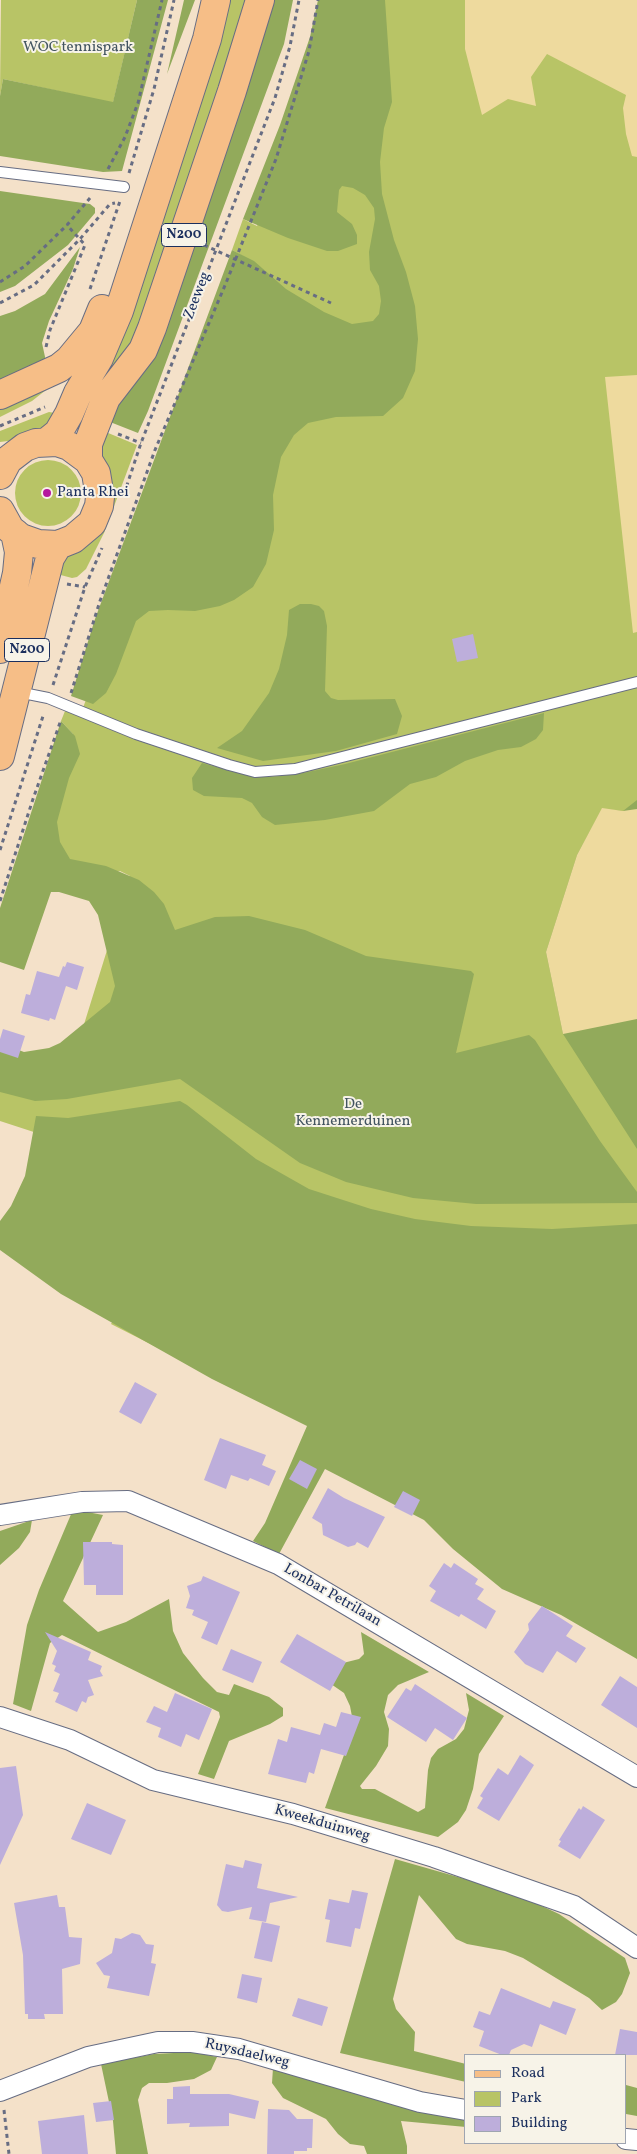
<!DOCTYPE html>
<style>
body{margin:0}
#map{position:relative;width:637px;height:2154px;overflow:hidden;background:#f4e1c9;font-family:Vollkorn,serif}
canvas{display:block}
.legend{position:absolute;left:464px;top:2054px;width:162px;height:90px;box-sizing:border-box;background:#f7f3e8;border:1px solid #9fa5b1;margin:0;padding:6px 9px;list-style:none;font-size:15px;color:#1b2f5e}
.legend li{display:flex;align-items:center;gap:10px;height:25px}
.legend b{width:25px;border:1px solid #9fa5b1}
</style>
<div id="map">
<canvas width="637" height="2154"></canvas>
<ul class="legend">
<li><b style="height:6px;background:#f6be87"></b>Road</li>
<li><b style="height:14px;background:#b8c466"></b>Park</li>
<li><b style="height:14px;background:#bdaedb"></b>Building</li>
</ul>
</div>
<script>
const c = document.querySelector('canvas').getContext('2d');
c.lineJoin = 'round';
function paint(path, color) {
  c.fillStyle = color;
  c.fill(path, 'evenodd');
}
function shape(rows) {
  const path = new Path2D();
  for (const r of rows) {
    if (r.length === 3) {
      path.moveTo(r[0] + r[2], r[1]);
      path.arc(r[0], r[1], r[2], 0, 2 * Math.PI);
      continue;
    }
    path.moveTo(r[0], r[1]);
    for (let i = 2; i < r.length; i += 2) path.lineTo(r[i], r[i + 1]);
  }
  return path;
}
function trace(path, color, width, dash) {
  c.strokeStyle = color;
  c.lineWidth = width;
  c.lineCap = dash ? 'butt' : 'round';
  c.setLineDash(dash || []);
  c.stroke(path);
}
function write(font, color, halo, rows, align = 'center') {
  c.font = font + ' Vollkorn,serif';
  c.lineWidth = 4;
  c.setLineDash([]);
  c.textBaseline = 'middle';
  c.strokeStyle = halo;
  c.fillStyle = color;
  for (const [text, x, y, turn = 0] of rows) {
    c.save();
    c.translate(x, y);
    c.rotate((+turn || 0) * Math.PI / 180);
    c.textAlign = isNaN(turn) ? turn : align;
    if (halo) c.strokeText(text, 0, 0);
    c.fillText(text, 0, 0);
    c.restore();
  }
}
paint(shape([
 [1,0,137,0,113,103,3,79,0,96],
 [224,0,253,0,143,331,94,406,82,401],
 [353,0,637,0,637,1591,111,1324,130,1292,46,1136,0,1121,0,1057,68,1076,130,876,120,871,13,898,73,734,61,721,65,711,80,716,248,259,232,250,243,219,257,226],
 [48,384,46,390,32,401,0,417,0,403],
 [49,412,61,414,45,430,16,440,0,442,0,431],
 [101,430,137,445,104,533,86,569,77,577,72,578,53,573,110,473,99,449],
 [48,493,33]
]), '#b8c466');
paint(shape([
 [137,0,168,0,122,171,103,172,0,156,0,96,3,79,113,102],
 [184,0,195,0,167,74],
 [270,0,293,0,284,44,148,411,138,433,105,420],
 [318,0,385,0,392,102,384,128,380,162,382,194,394,240,406,272,415,306,418,339,415,371,403,398,383,416,336,417,308,423,294,435,281,457,273,495,274,530,266,564,253,587,234,600,220,606,195,611,168,610,149,611,136,621,116,674,106,693,93,704,71,696,95,619,232,250,254,261,286,289,324,312,352,324,373,321,379,314,381,301,379,286,370,270,369,252,375,219,374,208,365,195,353,188,342,186,339,190,337,212,352,224,357,235,357,244,338,251,327,251,288,238,243,219,280,125,310,37],
 [0,191,90,204,95,208,95,213,68,245,15,286,0,292],
 [80,247,73,269,49,321,42,343,47,366,0,388,0,316,15,311,45,294],
 [300,604,311,604,319,606,324,611,327,626,325,691,331,698,338,700,395,699,402,716,397,734,336,751,263,761,217,748,242,731,269,693,279,669,287,635,289,610],
 [544,713,543,730,536,739,521,747,498,750,465,761,436,777,410,784,374,811,325,820,275,825,262,817,252,803,242,798,204,796,193,790,192,778,202,763,249,776,273,777,303,773,345,764],
 [61,721,75,736,80,754,69,778,57,822,60,842,70,859,106,866,139,880,154,892,164,904,175,930,215,917,249,916,305,930,366,956,471,971,474,974,456,1053,529,1035,535,1040,600,1141,637,1192,637,1203,476,1204,413,1198,346,1182,300,1163,180,1079,67,1099,35,1101,0,1092,0,1043,24,1052,49,1048,60,1043,110,1002,115,986,98,915,89,901,59,892,51,892,24,970,0,962,0,908],
 [637,800,637,1149,563,1034,546,952,577,855,602,809,623,811],
 [180,1101,187,1105,256,1159,309,1189,371,1209,415,1219,471,1226,552,1229,637,1224,637,1659,561,1615,502,1589,453,1549,424,1520,325,1469,279,1554,253,1541,265,1523,307,1426,212,1379,61,1294,0,1250,0,1221,11,1206,25,1176,36,1116,68,1118],
 [82,1511,103,1515,63,1601,98,1632,126,1622,169,1599,173,1631,183,1653,203,1678,217,1692,229,1695,234,1684,269,1697,283,1708,283,1716,270,1724,229,1741,214,1779,198,1774,220,1717,219,1712,62,1635,50,1643,31,1711,13,1704,27,1625,39,1590,72,1512],
 [32,1520,30,1532,19,1548,0,1565,0,1531],
 [361,1632,429,1672,398,1685,388,1695,384,1712,389,1729,388,1746,376,1766,360,1786,362,1789,375,1789,418,1812,425,1808,428,1770,431,1758,438,1749,456,1739,464,1729,469,1710,466,1693,504,1716,479,1754,473,1789,466,1810,458,1822,438,1837,325,1808,354,1727,350,1706,344,1693,331,1684,343,1663,359,1659,364,1654],
 [395,1859,514,1893,559,1914,625,1958,630,1973,622,1994,616,2002,602,2010,589,1998,523,1958,505,1951,467,1944,456,1939,419,1895,393,1999,396,2009,415,2032,414,2051,466,2064,466,2082,340,2053],
 [193,2052,217,2057,211,2070,194,2079,167,2083,149,2083,142,2088,138,2100,148,2154,116,2154,113,2121,101,2064,154,2054],
 [273,2068,466,2110,466,2127,401,2121,407,2146,407,2154,367,2154,364,2146,350,2144,338,2134,326,2119,283,2098,272,2083],
 [626,2085,637,2088,637,2116,626,2114]
]), '#92aa5b');
paint(shape([
 [465,0,637,0,637,157,632,156,626,134,623,108,626,95,547,54,531,77,536,106,508,99,482,115,465,49],
 [637,375,637,632,633,633,605,377],
 [602,808,623,811,637,809,637,1019,563,1034,546,952,577,855]
]), '#eeda9e');
paint(shape([
 [473,634,478,658,457,662,452,639],
 [67,962,84,967,77,990,66,986,55,1020,50,1018,49,1021,21,1013,26,994,30,995,37,971,59,977,63,966,65,967],
 [3,1029,25,1036,18,1058,0,1052,0,1039],
 [135,1382,157,1394,141,1424,119,1412],
 [220,1438,266,1455,262,1465,276,1471,269,1486,250,1478,248,1481,231,1475,226,1489,204,1480],
 [300,1460,317,1469,307,1489,289,1479],
 [328,1488,344,1498,385,1517,368,1548,357,1542,355,1545,348,1547,323,1535,322,1524,312,1518],
 [403,1491,420,1500,412,1516,394,1507],
 [83,1542,112,1542,112,1544,123,1545,123,1595,96,1595,96,1585,84,1585],
 [444,1563,451,1568,454,1563,478,1579,475,1584,484,1589,477,1599,496,1611,486,1629,461,1614,459,1617,430,1601,436,1591,429,1586],
 [203,1576,240,1592,217,1645,201,1638,208,1622,192,1615,194,1610,186,1608,190,1596,187,1586,201,1581],
 [542,1606,573,1626,566,1636,586,1648,576,1663,557,1651,543,1673,525,1664,514,1652,529,1630,528,1624],
 [45,1632,91,1652,88,1660,102,1666,100,1671,103,1676,88,1680,94,1695,88,1697,86,1703,82,1701,77,1712,55,1702,59,1693,53,1691,60,1674,54,1671,56,1666,52,1664,57,1651],
 [297,1634,346,1662,330,1691,280,1662],
 [231,1649,262,1662,253,1683,222,1670],
 [620,1676,637,1687,637,1728,601,1705],
 [415,1684,467,1718,453,1740,435,1728,426,1742,387,1717,406,1688,411,1691],
 [175,1693,212,1709,199,1740,186,1734,181,1747,158,1737,161,1728,146,1722,154,1706,167,1712],
 [341,1712,361,1717,346,1756,321,1749,314,1774,309,1772,306,1783,268,1774,278,1739,287,1742,291,1727,320,1735,324,1723,336,1727],
 [520,1755,534,1765,499,1821,477,1808,483,1798,480,1796,498,1768,508,1775],
 [16,1766,23,1815,0,1865,0,1768],
 [87,1803,126,1820,111,1855,71,1839],
 [583,1806,605,1820,580,1859,558,1846,561,1841,559,1840,579,1808,581,1810],
 [245,1860,262,1864,257,1888,298,1897,270,1903,266,1922,249,1919,252,1907,228,1912,222,1911,217,1905,226,1864,243,1868],
 [352,1890,368,1893,360,1929,355,1928,351,1947,326,1942,330,1920,325,1919,329,1899,349,1903],
 [57,1895,59,1907,65,1907,69,1937,82,1938,80,1964,62,1969,63,2014,44,2014,45,2019,28,2019,28,2014,25,2014,23,1955,14,1903],
 [262,1922,280,1926,272,1962,254,1958],
 [132,1933,140,1935,146,1944,154,1945,151,1963,156,1964,149,1996,107,1988,110,1976,104,1975,96,1963,112,1953,115,1938,121,1939],
 [242,1974,262,1978,257,2003,237,1998],
 [501,1988,550,2008,553,2001,576,2009,566,2035,540,2024,532,2047,524,2044,511,2050,509,2055,502,2055,479,2046,484,2031,473,2027,479,2011,490,2015],
 [298,1998,328,2007,322,2026,292,2016],
 [620,2029,637,2032,637,2055,615,2055],
 [190,2086,190,2094,229,2094,259,2101,255,2119,229,2113,229,2126,189,2127,190,2123,167,2124,167,2099,173,2099,173,2087],
 [111,2101,114,2120,96,2122,93,2103],
 [268,2109,289,2110,297,2119,313,2119,312,2148,307,2148,307,2151,294,2151,294,2154,267,2154],
 [84,2115,88,2154,42,2154,38,2121]
]), '#bdaedb');
const lane = shape([
 [0,172,124,187],
 [18,692,48,698,136,734,229,765,255,772,295,769,637,682]
]);
const street = shape([
 [0,1515,82,1502,128,1501,278,1564,637,1777],
 [0,1717,70,1740,153,1780,293,1814,434,1857,574,1906,637,1948],
 [0,2091,88,2057,158,2042,192,2042,239,2049,420,2102,466,2110],
 [626,2139,637,2140]
]);
const primary = shape([
 [0,395,59,368,69,360,93,331,102,309],
 [48,441,58,433,69,414,78,393,99,358,119,311,207,39,216,0],
 [88,460,88,444,106,398,143,350,152,328,232,91,260,0],
 [0,475,8,460,25,447,36,443,57,442,69,446,88,460,96,473,100,497,99,506,92,523,73,539,58,545,38,544,21,538,10,529,0,511],
 [0,649,17,573,19,552,15,533],
 [0,756,50,558,58,545]
]);
trace(lane, '#676d83', 12);
trace(street, '#676d83', 22);
trace(primary, '#676d83', 30);
trace(shape([
 [108,169,125,137,138,103,162,0],
 [129,173,154,89,174,0],
 [204,245,331,303],
 [0,282,25,266,67,225,90,198],
 [90,289,120,201],
 [0,303,34,285,80,239,110,204,115,203],
 [46,347,50,330,85,245,67,225],
 [0,426,45,407],
 [118,434,141,443],
 [124,494,141,443,275,98,290,46,299,0],
 [67,584,85,587],
 [53,685,85,587,102,548],
 [71,693,100,601,155,450,226,283,276,159,309,51,318,0],
 [0,850,44,713],
 [0,901,33,799,61,720],
 [4,2110,9,2154]
]), '#676d83', 3, [4, 4]);
trace(lane, '#fff', 10);
trace(street, '#fff', 20);
trace(primary, '#f6be87', 28);
for (const [x, y, r, color] of [
 [47,493,5,"#b5179e"]
]) {
  const dot = new Path2D();
  dot.arc(x, y, r, 0, 2 * Math.PI);
  c.fillStyle = color;
  c.fill(dot);
  trace(dot, '#f7f3e8', 2);
}
for (const [x, y, w] of [
 [184,235,45],
 [27,650,45]
]) {
  const box = new Path2D();
  box.roundRect(x - w / 2, y - 11.5, w, 23, 4);
  c.fillStyle = '#f7f3e8';
  c.fill(box);
  trace(box, '#1b2f5e', 1);
}
write('bold 14px', '#1b2f5e', null, [
 ["N200",184,235],
 ["N200",27,650]
]);
write('15px', '#425460', '#f7f3e8', [
 ["WOC tennispark",78,48],
 ["De",353,1105],
 ["Kennemerduinen",353,1122]
]);
write('15px', '#1b2f5e', '#f7f3e8', [
 ["Zeeweg",198,296,-69],
 ["Lonbar Petrilaan",332,1596,30],
 ["Kweekduinweg",322,1824,16],
 ["Ruysdaelweg",247,2054,13]
]);
write('15px', '#1b2f5e', '#f7f3e8', [
 ["Panta Rhei",57,493]
], 'left');
</script>
